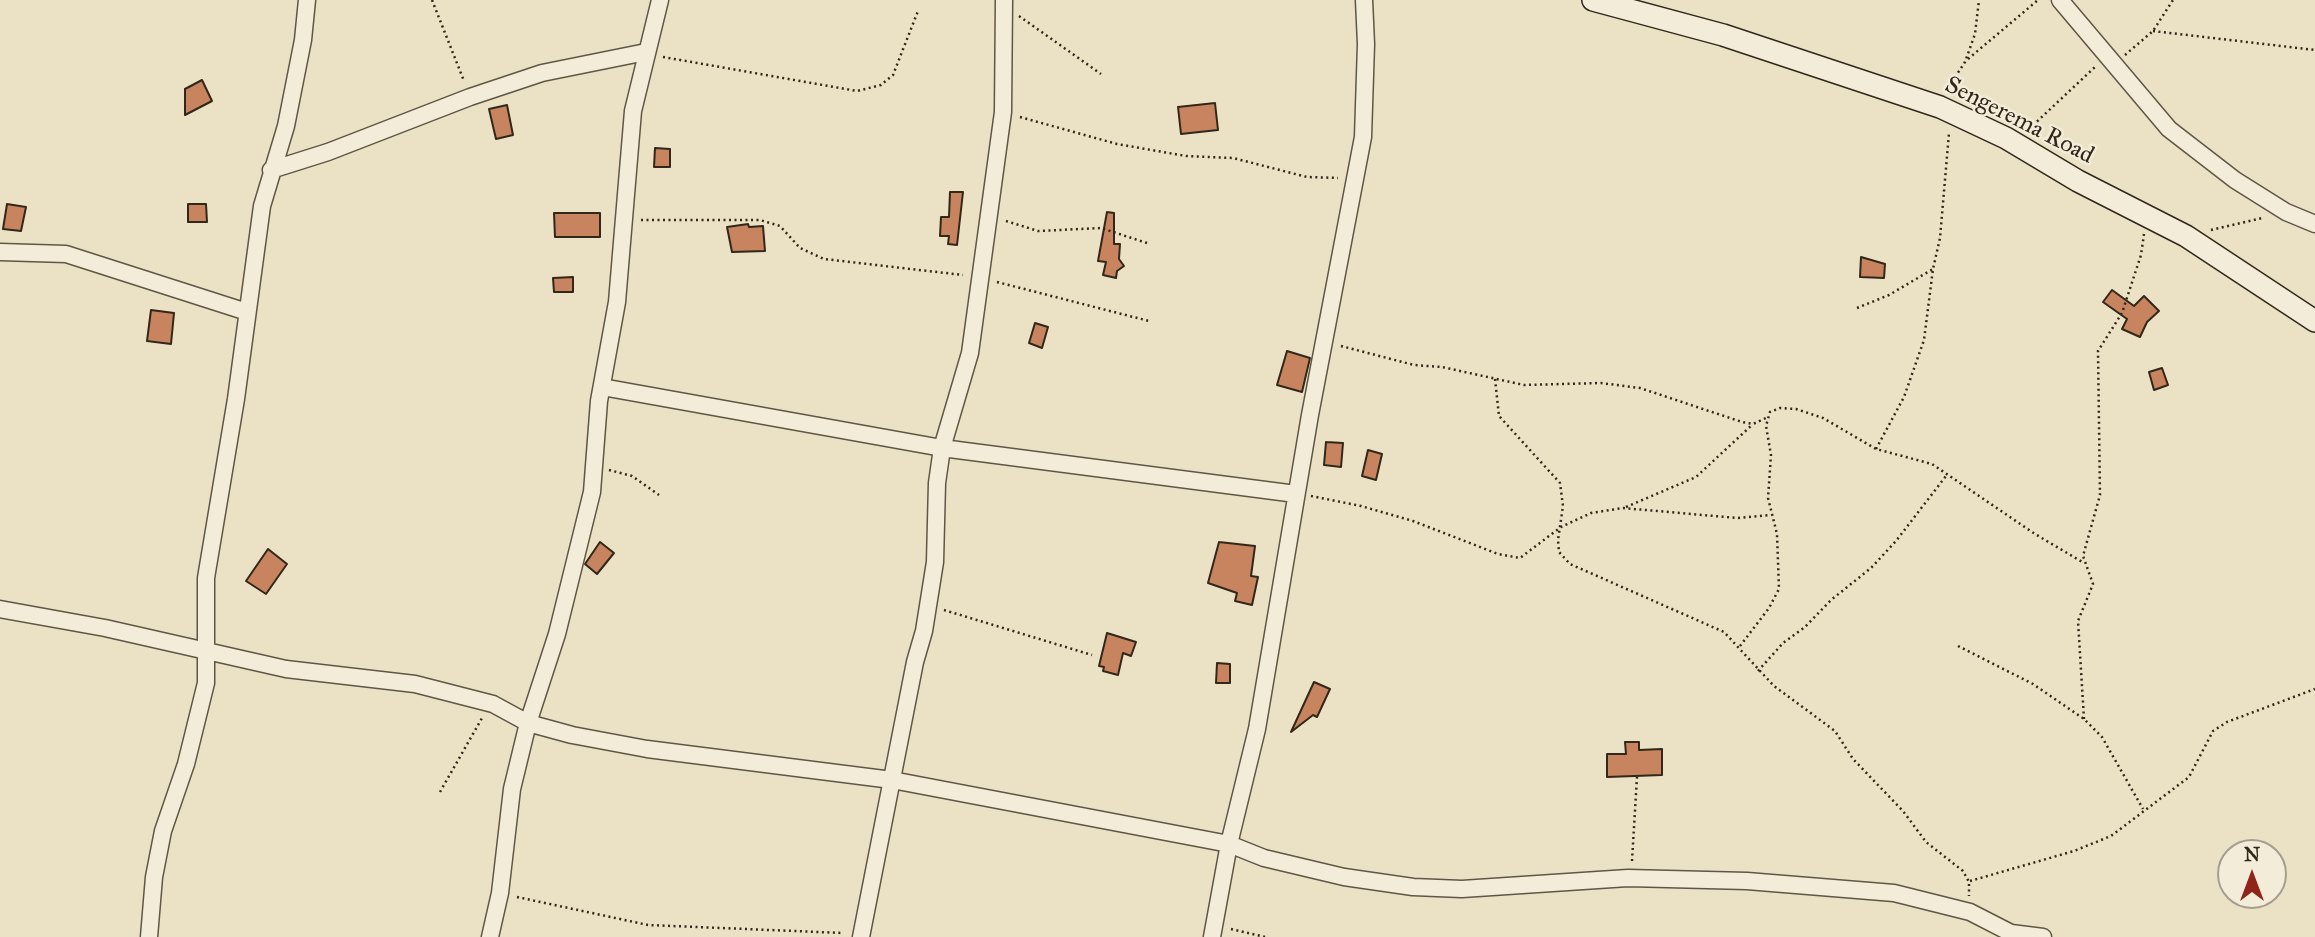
<!DOCTYPE html>
<style>
body{margin:0}
#map{position:relative;width:2315px;height:937px;overflow:hidden;background:#ebe2c5;font-family:"IM FELL Great Primer",serif}
canvas{display:block}
.north{position:absolute;left:2217px;top:839px;width:70px;height:70px;box-sizing:border-box;background:#f2ecd9;border:2px solid #a59d8d;border-radius:50%;rotate:0deg;font-size:19px;font-weight:700;line-height:28px;text-align:center;color:#31271a}
.north::after{content:'';display:block;margin:auto;width:24px;height:32px;background:#8f2418;clip-path:polygon(50% 0,100% 100%,50% 72%,0 100%)}
</style>
<div id="map">
<canvas width="2315" height="937"></canvas>
<div class="north">N</div>
</div>
<script>
const c = document.querySelector('canvas').getContext('2d');
c.lineJoin = 'round';
function paint(path, color) {
  c.fillStyle = color;
  c.fill(path, 'evenodd');
}
function shape(rows) {
  const path = new Path2D();
  for (const r of rows) {
    path.moveTo(r[0], r[1]);
    for (let i = 2; i < r.length; i += 2) path.lineTo(r[i], r[i + 1]);
  }
  return path;
}
function trace(path, color, width, dash) {
  c.strokeStyle = color;
  c.lineWidth = width;
  c.lineCap = dash ? 'butt' : 'round';
  c.setLineDash(dash || []);
  c.stroke(path);
}
function write(font, color, halo, rows, align = 'center') {
  c.font = font + ' "IM FELL Great Primer",serif';
  c.lineWidth = 5;
  c.setLineDash([]);
  c.textBaseline = 'middle';
  c.strokeStyle = halo;
  c.fillStyle = color;
  for (const [text, x, y, turn = 0] of rows) {
    c.save();
    c.translate(x, y);
    c.rotate((+turn || 0) * Math.PI / 180);
    c.textAlign = isNaN(turn) ? turn : align;
    if (halo) c.strokeText(text, 0, 0);
    c.fillText(text, 0, 0);
    c.restore();
  }
}
const building = shape([
 [202,80,212,101,185,115,185,89,202,80],
 [1215,103,1218,130,1181,134,1178,107,1215,103],
 [507,105,513,135,496,139,489,109,507,105],
 [655,148,670,149,670,167,654,167,655,148],
 [950,192,963,192,957,245,948,244,949,236,940,236,941,217,949,217,950,192],
 [7,204,26,207,21,231,3,229,7,204],
 [188,204,206,204,207,222,188,222,188,204],
 [1107,212,1114,213,1114,244,1120,244,1119,259,1124,266,1117,271,1116,278,1103,275,1106,262,1098,261,1107,212],
 [554,213,600,213,600,237,555,237,554,213],
 [748,224,749,227,763,226,765,251,732,252,727,227,748,224],
 [1861,257,1885,264,1884,278,1860,277,1861,257],
 [573,277,573,292,554,292,553,278,573,277],
 [2112,290,2134,306,2144,296,2159,311,2147,322,2140,337,2122,329,2127,319,2103,302,2112,290],
 [151,310,174,313,171,344,147,341,151,310],
 [1035,323,1048,327,1042,348,1029,343,1035,323],
 [1287,351,1310,358,1302,392,1277,385,1287,351],
 [2162,368,2168,385,2154,390,2149,372,2162,368],
 [1326,442,1343,443,1341,467,1324,465,1326,442],
 [1368,450,1382,454,1376,480,1362,476,1368,450],
 [600,542,614,553,597,574,585,564,600,542],
 [1219,542,1255,546,1251,576,1258,577,1252,605,1235,601,1237,593,1208,583,1219,542],
 [268,549,287,564,266,594,246,581,268,549],
 [1107,633,1136,642,1131,656,1123,653,1118,675,1103,671,1104,667,1099,666,1107,633],
 [1217,663,1230,664,1230,683,1216,683,1217,663],
 [1314,682,1330,689,1317,717,1313,715,1291,732,1314,682],
 [1625,742,1639,742,1639,750,1662,749,1662,775,1607,777,1607,754,1626,754,1625,742]
]);
paint(building, '#c8845e');
trace(building, '#31271a', 2);
const street = shape([
 [2060,0,2169,129,2235,180,2286,212,2315,224],
 [271,170,328,152,470,97,542,73,646,52],
 [0,252,66,254,247,312],
 [602,387,942,448,1296,494],
 [0,609,105,628,286,669,415,684,493,704,528,723,572,735,647,749,892,780,1229,844,1264,858,1344,877,1413,887,1462,889,1628,878,1747,881,1894,893,1970,912,2011,933,2043,937],
 [149,937,154,877,163,831,186,764,206,683,206,578,236,399,262,206,286,126,303,40,307,0],
 [490,937,500,893,512,789,528,723,557,634,592,492,599,401,617,302,633,111,660,0],
 [861,937,915,662,924,631,935,562,937,483,942,448,970,353,1003,112,1004,0],
 [1212,937,1229,844,1257,729,1310,415,1363,137,1366,44,1364,0]
]);
const secondary = shape([
 [1593,0,1723,35,1940,107,2006,138,2078,181,2186,236,2315,321]
]);
trace(street, '#605645', 19);
trace(secondary, '#31271a', 24);
trace(shape([
 [432,0,464,81],
 [1019,16,1101,74],
 [2153,31,2315,50],
 [2125,55,2153,31,2173,0],
 [663,57,857,91,881,85,893,75,918,11],
 [1968,59,2038,0],
 [1946,91,1965,62,1975,34,1979,0],
 [1020,117,1117,144,1186,156,1233,158,1307,177,1338,178],
 [2029,129,2095,67],
 [641,220,760,220,780,226,800,248,824,259,963,275],
 [1006,221,1038,231,1101,228,1150,244],
 [2211,230,2262,218],
 [997,282,1149,321],
 [1857,308,1889,295,1933,269],
 [1341,346,1414,365,1442,367,1524,385,1601,383,1640,388,1742,422,1753,424,1766,418],
 [1495,379,1499,416,1560,483,1563,506,1558,540,1559,552,1570,564,1724,632,1774,686,1835,731,1853,759,1903,811,1926,842,1963,871,1969,882,1969,896],
 [1876,449,1904,397,1924,340,1933,269,1940,238,1949,133],
 [609,470,632,476,659,495],
 [1311,496,1361,506,1413,521,1498,554,1520,558,1561,527,1591,513,1623,508,1737,518,1770,515],
 [1626,507,1696,477,1753,424],
 [944,610,1092,655],
 [1740,646,1769,608,1779,589,1777,534,1768,498,1771,455,1766,426,1770,412,1780,408,1796,409,1823,418,1876,449,1932,464,2035,534,2084,563],
 [1958,646,2033,684,2084,719,2102,737,2143,809],
 [1758,671,1783,643,1805,627,1831,600,1871,568,1896,541,1946,476],
 [2084,719,2078,621,2093,584,2083,556,2100,495,2098,351,2122,313,2141,255,2144,234],
 [440,792,482,718],
 [1632,861,1637,777],
 [1970,881,2074,851,2111,836,2189,777,2213,731,2227,722,2315,689],
 [517,897,648,925,843,933],
 [1231,929,1265,937]
]), '#31271a', 2.5, [2, 3.5]);
trace(street, '#f2ecd9', 16);
trace(secondary, '#f2ecd9', 21);
write('24px', '#31271a', '#f2ecd9', [
 ["Sengerema Road",2019,121,27]
]);
</script>
